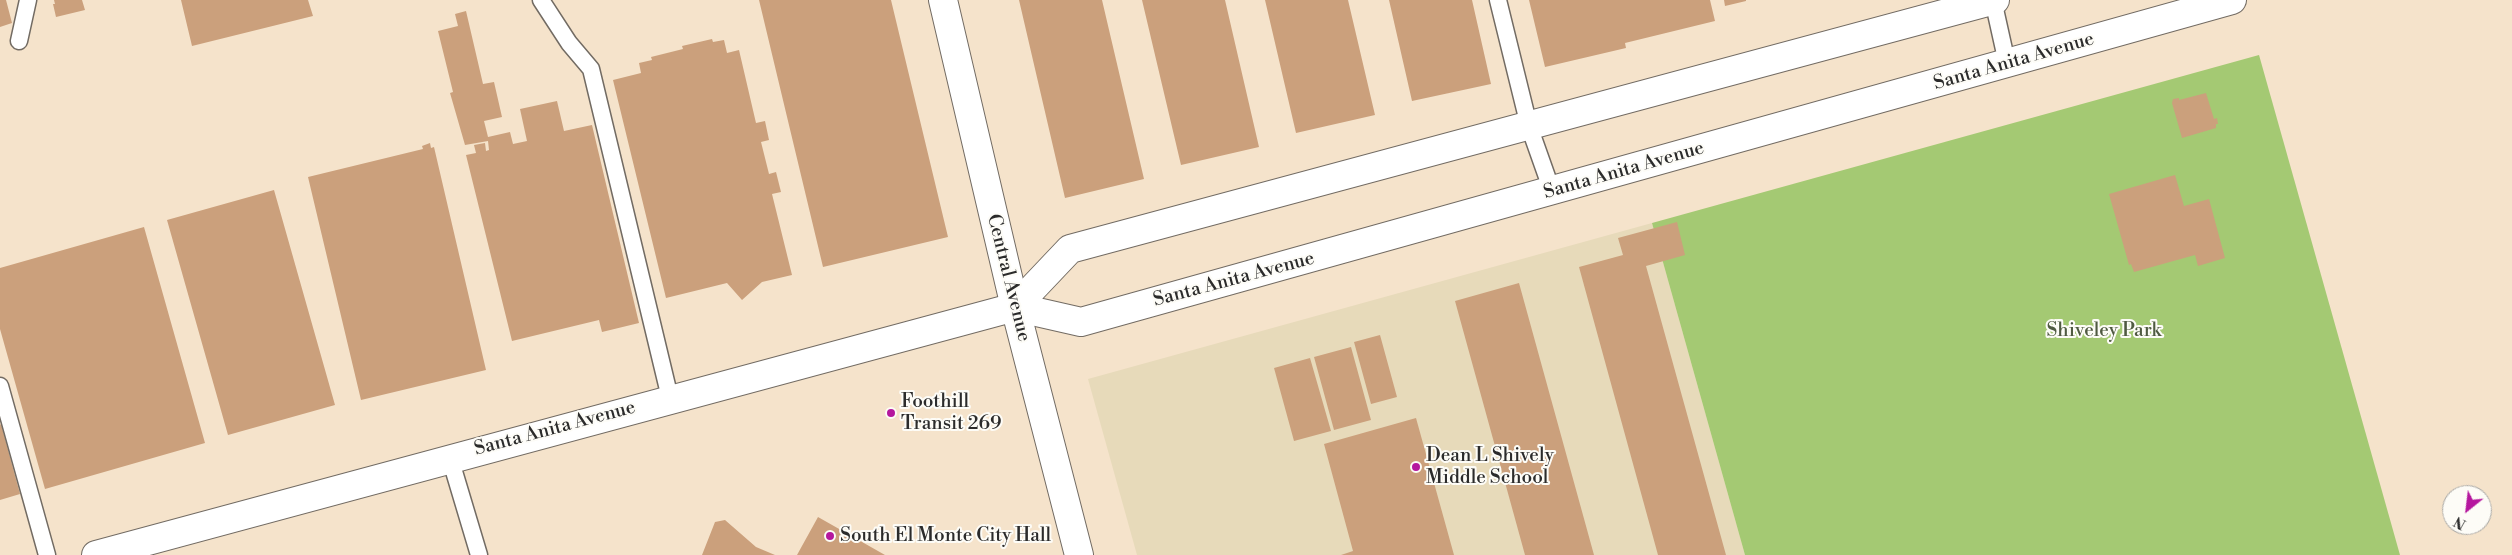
<!DOCTYPE html>
<style>
body{margin:0}
#map{position:relative;width:2512px;height:555px;overflow:hidden;background:#f5e3cb;font-family:"Libre Bodoni",serif}
canvas{display:block}
.north{position:absolute;left:2442px;top:485px;width:50px;height:50px;box-sizing:border-box;background:#fdfcf7;border:1px solid #a9a8a5;border-radius:50%;rotate:209deg;font-size:14px;font-weight:700;line-height:20px;text-align:center;color:#2b2b2b}
.north::after{content:'';display:block;margin:auto;width:18px;height:22px;background:#b5179e;clip-path:polygon(50% 0,100% 100%,50% 72%,0 100%)}
</style>
<div id="map">
<canvas width="2512" height="555"></canvas>
<div class="north">N</div>
</div>
<script>
const c = document.querySelector('canvas').getContext('2d');
c.lineJoin = 'round';
function paint(path, color) {
  c.fillStyle = color;
  c.fill(path, 'evenodd');
}
function shape(rows) {
  const path = new Path2D();
  for (const r of rows) {
    path.moveTo(r[0], r[1]);
    for (let i = 2; i < r.length; i += 2) path.lineTo(r[i], r[i + 1]);
  }
  return path;
}
function trace(path, color, width, dash) {
  c.strokeStyle = color;
  c.lineWidth = width;
  c.lineCap = dash ? 'butt' : 'round';
  c.setLineDash(dash || []);
  c.stroke(path);
}
function write(font, color, halo, rows, align = 'center') {
  c.font = font + ' "Libre Bodoni",serif';
  c.lineWidth = 4;
  c.setLineDash([]);
  c.textBaseline = 'middle';
  c.strokeStyle = halo;
  c.fillStyle = color;
  for (const [text, x, y, turn = 0] of rows) {
    c.save();
    c.translate(x, y);
    c.rotate((+turn || 0) * Math.PI / 180);
    c.textAlign = isNaN(turn) ? turn : align;
    if (halo) c.strokeText(text, 0, 0);
    c.fillText(text, 0, 0);
    c.restore();
  }
}
paint(shape([
 [1652,223,1745,555,1137,555,1088,379]
]), '#e7daba');
paint(shape([
 [2259,55,2400,555,1745,555,1652,223]
]), '#a4c973');
paint(shape([
 [0,0,6,0,12,23,0,27],
 [54,0,82,0,85,10,56,17,53,4,55,4],
 [181,0,308,0,313,16,192,46],
 [759,0,891,0,948,237,823,267],
 [1019,0,1102,0,1144,179,1065,198],
 [1142,0,1225,0,1259,147,1181,165],
 [1265,0,1348,0,1375,115,1296,133],
 [1389,0,1472,0,1491,84,1412,101],
 [1529,0,1710,0,1715,21,1625,43,1626,48,1545,67],
 [1724,0,1746,0,1746,1,1725,6],
 [466,11,483,84,494,82,502,117,484,121,488,137,510,132,513,144,527,141,520,109,557,101,564,131,592,125,639,323,602,332,599,320,512,341,466,155,476,153,474,145,485,143,486,151,489,150,488,141,465,145,450,93,453,92,438,31,458,26,455,14],
 [712,39,713,42,724,40,727,53,739,50,756,123,765,121,769,140,761,142,769,174,776,172,781,192,772,194,792,275,762,282,742,300,727,283,666,298,613,80,641,73,639,63,652,60,651,57,683,49,682,46],
 [2206,93,2214,119,2217,118,2218,124,2216,124,2216,128,2182,138,2172,103,2173,99,2179,98,2179,100],
 [430,143,431,148,434,147,486,370,361,400,308,177,423,149,422,146],
 [2175,175,2184,206,2209,199,2225,258,2198,266,2195,255,2134,272,2131,264,2129,265,2109,194],
 [274,190,335,405,228,435,167,220],
 [1677,222,1685,255,1646,266,1726,555,1658,555,1579,267,1623,255,1618,238],
 [144,227,205,443,45,489,0,329,0,268],
 [1519,283,1594,555,1525,555,1455,301],
 [1380,335,1397,397,1371,404,1354,342],
 [1351,347,1371,420,1334,430,1314,357],
 [1310,358,1331,431,1294,441,1274,368],
 [1416,418,1454,555,1341,555,1353,551,1324,444],
 [1,424,20,494,0,500,0,425],
 [818,517,885,555,797,555],
 [725,520,756,547,775,555,702,555,715,522]
]), '#cba07c');
const service = shape([
 [541,0,569,43,591,69,670,398],
 [1498,0,1529,126,1552,191],
 [1993,0,2007,63],
 [19,41,28,0],
 [0,386,47,555],
 [450,458,479,555]
]);
const tertiary = shape([
 [943,0,1015,307,1079,555]
]);
const primary = shape([
 [1015,307,1070,249,1995,0],
 [96,555,1015,307,1081,322,2232,0]
]);
trace(service, '#726b63', 19);
trace(tertiary, '#726b63', 30);
trace(primary, '#726b63', 30);
trace(service, '#fff', 16);
trace(tertiary, '#fff', 28);
trace(primary, '#fff', 28);
for (const [x, y, r, color] of [
 [891,413,5,"#b5179e"],
 [1416,467,5,"#b5179e"],
 [830,536,5,"#b5179e"]
]) {
  const dot = new Path2D();
  dot.arc(x, y, r, 0, 2 * Math.PI);
  c.fillStyle = color;
  c.fill(dot);
  trace(dot, '#fdfcf7', 2);
}
write('19px', '#2b2b2b', '#fdfcf7', [
 ["Santa Anita Avenue",2014,62,-16],
 ["Santa Anita Avenue",1624,171,-16],
 ["Central Avenue",1008,278,76],
 ["Santa Anita Avenue",1234,280,-15],
 ["Santa Anita Avenue",555,429,-15]
]);
write('19px', '#4f5a41', '#fdfcf7', [
 ["Shiveley Park",2104,331]
]);
write('19px', '#2b2b2b', '#fdfcf7', [
 ["Foothill",901,402],
 ["Transit 269",901,424],
 ["Dean L Shively",1426,456],
 ["Middle School",1426,478],
 ["South El Monte City Hall",840,536]
], 'left');
</script>
